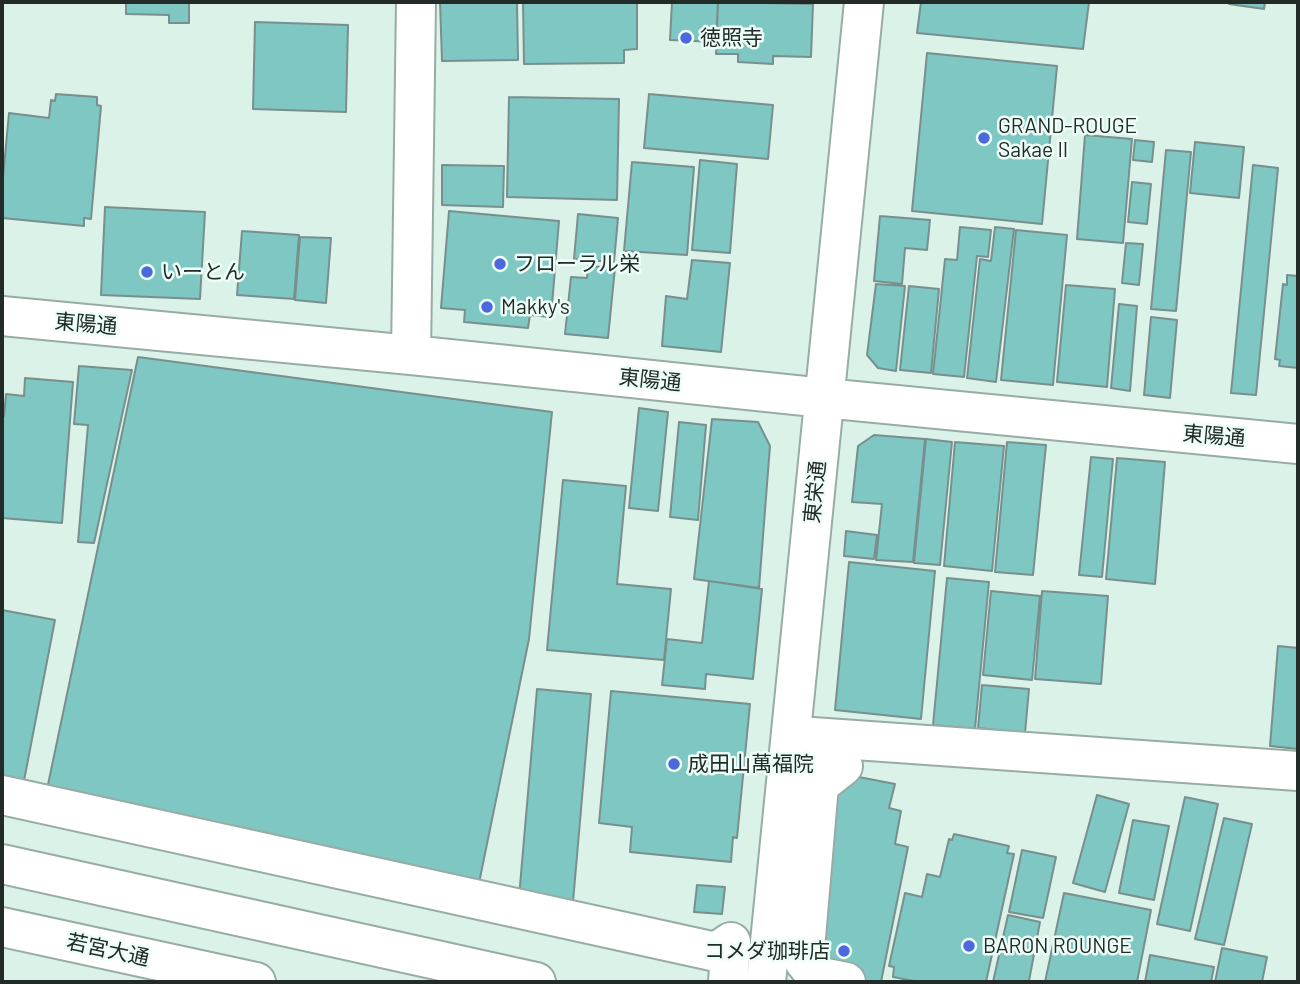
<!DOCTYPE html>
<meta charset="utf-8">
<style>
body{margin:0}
#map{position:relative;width:1300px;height:984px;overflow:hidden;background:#dbf2e9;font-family:Barlow,sans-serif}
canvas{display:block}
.frame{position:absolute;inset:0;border:4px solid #232b28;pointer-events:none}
</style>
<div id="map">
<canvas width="1300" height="984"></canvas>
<div class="frame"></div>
</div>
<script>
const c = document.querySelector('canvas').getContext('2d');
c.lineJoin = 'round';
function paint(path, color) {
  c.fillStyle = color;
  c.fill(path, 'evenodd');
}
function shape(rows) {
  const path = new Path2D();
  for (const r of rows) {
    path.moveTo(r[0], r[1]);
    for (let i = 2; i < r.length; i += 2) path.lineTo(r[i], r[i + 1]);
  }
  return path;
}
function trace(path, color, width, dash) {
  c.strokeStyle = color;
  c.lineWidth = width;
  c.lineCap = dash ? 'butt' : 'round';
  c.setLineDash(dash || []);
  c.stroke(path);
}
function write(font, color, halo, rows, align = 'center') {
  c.font = font + ' Barlow,"Noto Sans JP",sans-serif';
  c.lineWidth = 5;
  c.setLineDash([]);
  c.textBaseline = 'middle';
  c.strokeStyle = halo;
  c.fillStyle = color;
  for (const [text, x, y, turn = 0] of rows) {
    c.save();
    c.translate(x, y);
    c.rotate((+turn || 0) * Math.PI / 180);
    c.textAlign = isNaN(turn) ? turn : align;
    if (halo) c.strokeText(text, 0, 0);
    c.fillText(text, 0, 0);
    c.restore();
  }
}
const building = shape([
 [126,2,189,2,189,23,169,23,169,15,126,14,126,2],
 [440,2,517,2,518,60,442,61,440,2],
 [523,2,637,2,637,49,624,50,624,63,524,64,523,2],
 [672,2,718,2,716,42,670,40,672,2],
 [718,2,813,4,811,57,773,56,773,64,738,62,738,54,716,54,718,2],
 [921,2,1089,2,1083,49,917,33,921,2],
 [1229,2,1265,2,1264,9,1229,4,1229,2],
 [255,22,348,25,346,112,253,109,255,22],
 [927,53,1057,66,1042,224,912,211,927,53],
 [56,94,97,97,97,105,101,106,91,219,84,218,84,226,2,218,2,188,9,113,49,118,51,100,55,101,56,94],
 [649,94,773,105,768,159,644,148,649,94],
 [509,97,619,99,617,200,507,197,509,97],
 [1085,135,1132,139,1123,243,1077,239,1085,135],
 [1135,140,1154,142,1152,162,1133,160,1135,140],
 [1195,142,1244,147,1239,198,1190,193,1195,142],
 [1166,150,1191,152,1176,311,1151,309,1166,150],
 [700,160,737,164,730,253,692,250,700,160],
 [632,162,694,167,687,255,624,251,632,162],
 [442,165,504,166,503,207,442,205,442,165],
 [1253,165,1278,168,1256,395,1231,393,1253,165],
 [1132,182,1151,184,1147,224,1128,222,1132,182],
 [105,207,205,212,200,299,101,295,105,207],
 [449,211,559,221,551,317,530,315,528,328,464,322,465,310,441,308,449,211],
 [578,214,618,218,614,262,574,259,578,214],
 [880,216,930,220,927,250,905,248,902,284,874,281,880,216],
 [960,227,991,230,988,257,977,256,964,377,933,374,945,259,957,260,960,227],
 [995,227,1014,229,996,382,967,378,980,259,991,261,995,227],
 [1016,230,1067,235,1053,385,1001,380,1016,230],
 [242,231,299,235,294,299,237,295,242,231],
 [300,237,331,238,326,303,295,300,300,237],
 [1126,243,1143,244,1139,285,1122,283,1126,243],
 [692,260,730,263,721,352,662,346,666,296,687,299,692,260],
 [588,266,615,268,608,338,565,334,571,277,587,278,588,266],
 [1287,275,1298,276,1298,368,1279,366,1280,360,1275,359,1283,284,1287,285,1287,275],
 [876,284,905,286,896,371,878,368,867,355,876,284],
 [1066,285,1115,289,1107,387,1057,382,1066,285],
 [909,286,939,289,931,373,900,370,909,286],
 [1119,304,1137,306,1130,391,1111,388,1119,304],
 [1151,317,1177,320,1170,398,1144,395,1151,317],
 [138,357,552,412,529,639,479,883,46,794,138,357],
 [79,366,132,370,94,543,78,542,88,425,74,424,79,366],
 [25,378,73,382,62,523,2,518,2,416,4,416,6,394,24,396,25,378],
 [639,408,668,412,658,511,629,508,639,408],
 [712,419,758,422,770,446,759,588,694,579,712,419],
 [679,422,706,425,698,520,670,517,679,422],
 [874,435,925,439,913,562,876,560,882,504,852,502,858,446,874,435],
 [926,439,952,442,940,565,914,563,926,439],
 [955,442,1004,446,992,571,944,566,955,442],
 [1007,442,1046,445,1033,575,995,572,1007,442],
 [1091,457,1113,459,1102,577,1079,575,1091,457],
 [1117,458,1165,462,1155,584,1106,579,1117,458],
 [563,480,626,486,617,584,671,589,664,660,547,650,563,480],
 [846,531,877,535,874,559,844,556,846,531],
 [849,562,935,571,921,719,835,710,849,562],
 [947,578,989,582,975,729,933,725,947,578],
 [709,581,762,589,753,679,706,674,705,689,662,685,667,639,702,643,709,581],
 [991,591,1040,596,1032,680,983,675,991,591],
 [1042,591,1108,596,1101,684,1035,679,1042,591],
 [2,610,55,620,22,791,2,787,2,610],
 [1278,646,1298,648,1298,749,1270,746,1278,646],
 [982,685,1029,689,1025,733,978,728,982,685],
 [537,689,591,694,573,902,519,897,537,689],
 [611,691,750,704,737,838,733,837,731,862,630,852,632,827,599,823,611,691],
 [838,773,895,784,889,808,901,811,895,844,908,847,881,982,853,982,815,975,838,773],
 [1097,795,1129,804,1105,892,1073,883,1097,795],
 [1185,797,1218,804,1190,931,1157,924,1185,797],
 [1224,818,1252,824,1224,945,1195,939,1224,818],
 [1133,820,1169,826,1154,900,1119,893,1133,820],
 [954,834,1009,846,1007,853,1014,854,986,982,919,982,893,977,894,967,889,966,905,893,922,897,927,874,940,877,949,839,952,840,954,834],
 [1022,850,1056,857,1043,918,1009,912,1022,850],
 [697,885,725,887,722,914,694,912,697,885],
 [1064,893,1151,910,1137,982,1045,982,1064,893],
 [1008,915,1040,922,1029,981,1031,982,993,982,1008,915],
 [1222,948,1267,957,1262,982,1215,982,1222,948],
 [1150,955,1214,967,1211,982,1145,982,1150,955]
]);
paint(building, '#7ec7c2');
trace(building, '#788f8d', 2);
const street = shape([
 [2,316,411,355,824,398,1298,444],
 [411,355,416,2],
 [798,736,1298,771],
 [2,795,716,952,731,942,728,982],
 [796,809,798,785,800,776,805,771,811,766,819,765,843,766,819,785,804,961,816,976,846,982],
 [2,864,536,982],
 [766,982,864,2]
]);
const secondary = shape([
 [2,927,256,982]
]);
trace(street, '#97aca4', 42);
trace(secondary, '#97aca4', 42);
trace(street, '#fff', 38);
trace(secondary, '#fff', 38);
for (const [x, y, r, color] of [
 [686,38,7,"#4b69dd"],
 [984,138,7,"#4b69dd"],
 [500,264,7,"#4b69dd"],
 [147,272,7,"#4b69dd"],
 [487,307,7,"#4b69dd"],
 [674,764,7,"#4b69dd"],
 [969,946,7,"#4b69dd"],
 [844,951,7,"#4b69dd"]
]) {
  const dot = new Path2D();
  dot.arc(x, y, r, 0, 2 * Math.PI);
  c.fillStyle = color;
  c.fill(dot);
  trace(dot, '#ecfef7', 2.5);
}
write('21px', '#232b28', '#ecfef7', [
 ["徳照寺",700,38],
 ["GRAND-ROUGE",998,126],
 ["Sakae II",998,150],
 ["フローラル栄",514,264],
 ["いーとん",161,272],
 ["Makky's",501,307],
 ["成田山萬福院",688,764],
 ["BARON ROUNGE",983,946],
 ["コメダ珈琲店",830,951,"right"]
], 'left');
write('21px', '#232b28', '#ecfef7', [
 ["東陽通",86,324,5],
 ["東陽通",650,380,6],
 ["東陽通",1214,436,5],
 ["東栄通",815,492,-84],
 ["若宮大通",108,950,12]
]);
</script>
